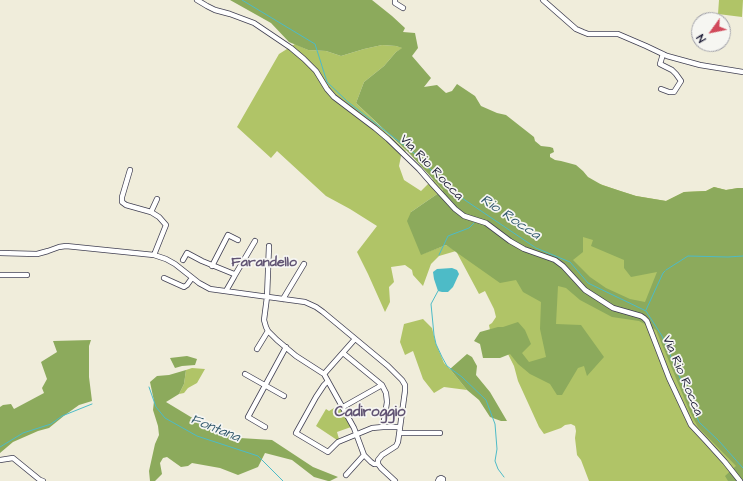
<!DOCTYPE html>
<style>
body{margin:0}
#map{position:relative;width:743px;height:481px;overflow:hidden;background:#f0eddb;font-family:"Architects Daughter",sans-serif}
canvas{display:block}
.north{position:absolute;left:691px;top:12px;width:40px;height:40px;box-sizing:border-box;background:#f6f6f2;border:1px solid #a1a1a9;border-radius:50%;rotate:237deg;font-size:11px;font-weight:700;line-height:16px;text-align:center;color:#22223b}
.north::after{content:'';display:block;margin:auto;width:14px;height:18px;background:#d1495b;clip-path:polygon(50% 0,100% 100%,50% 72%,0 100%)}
</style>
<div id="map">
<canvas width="743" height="481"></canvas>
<div class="north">N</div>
</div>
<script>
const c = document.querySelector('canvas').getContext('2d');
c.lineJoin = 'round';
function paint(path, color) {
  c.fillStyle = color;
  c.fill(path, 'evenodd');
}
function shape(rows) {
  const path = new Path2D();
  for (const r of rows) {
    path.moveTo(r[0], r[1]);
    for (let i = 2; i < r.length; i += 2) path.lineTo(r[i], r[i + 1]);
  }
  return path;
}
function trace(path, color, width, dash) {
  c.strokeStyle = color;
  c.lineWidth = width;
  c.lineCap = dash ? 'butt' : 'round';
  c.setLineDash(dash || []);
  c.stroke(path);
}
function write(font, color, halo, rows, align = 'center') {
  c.font = font + ' "Architects Daughter",sans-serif';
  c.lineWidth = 3.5;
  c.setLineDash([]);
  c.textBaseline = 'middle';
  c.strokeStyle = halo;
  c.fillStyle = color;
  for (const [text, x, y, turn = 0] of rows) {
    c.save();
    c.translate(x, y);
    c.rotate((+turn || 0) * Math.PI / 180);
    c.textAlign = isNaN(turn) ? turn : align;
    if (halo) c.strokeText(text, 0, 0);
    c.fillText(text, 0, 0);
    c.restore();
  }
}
paint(shape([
 [719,0,743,0,742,17,718,14],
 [295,44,308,50,326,51,341,56,364,49,382,45,396,46,403,48,396,52,384,66,364,82,356,103,406,151,401,156,399,166,404,180,421,191,433,179,443,190,411,212,422,254,446,245,456,251,590,182,600,184,620,191,636,196,666,201,684,192,706,191,714,187,726,190,738,188,743,188,743,481,589,481,581,460,577,455,575,438,576,431,575,426,571,424,565,425,561,428,544,434,539,427,518,381,514,366,507,352,490,330,489,325,492,323,496,317,494,309,485,291,479,294,456,251,439,256,431,264,423,286,413,275,412,270,405,265,391,267,394,282,389,287,390,302,385,312,368,274,357,252,377,226,350,209,326,196,277,151,271,158,237,127,279,54],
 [423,319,432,328,436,344,444,363,450,369,467,390,444,387,434,393,423,379,413,351,405,355,400,342,404,324],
 [192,368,205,369,197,383,188,388,184,393,179,394,184,384,186,370],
 [339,405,351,427,337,432,339,439,337,440,316,426,326,409,329,411]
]), '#b0c467');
paint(shape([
 [230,0,372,0,392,16,405,28,403,32,415,33,418,48,412,56,431,78,424,87,437,85,446,93,452,91,457,84,475,96,481,106,497,113,506,115,534,137,535,141,541,146,550,147,553,148,554,152,550,154,550,157,555,160,561,161,576,165,583,171,588,177,602,185,636,196,666,201,684,192,706,191,714,187,726,190,738,188,743,188,743,481,728,481,725,476,736,466,698,427,690,412,656,330,639,321,612,317,580,300,566,288,558,286,556,324,581,325,604,357,587,376,584,366,578,368,562,395,557,395,550,384,530,374,518,364,510,354,500,358,483,358,480,344,474,341,480,332,498,327,503,327,518,322,525,330,531,344,522,353,529,362,546,357,540,329,541,302,523,292,516,280,500,283,446,245,421,255,407,221,411,212,443,190,409,153,356,103,364,82,384,66,396,52,402,48,396,46,382,45,364,49,341,56,326,51,308,50,289,42,271,23],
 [583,237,593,240,591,246,624,260,624,268,631,277,657,272,645,302,630,299,606,288,590,277,573,260,583,252],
 [91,340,89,346,89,377,92,401,79,405,65,415,49,428,38,431,13,442,0,453,0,407,3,405,11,404,14,409,44,393,42,388,47,379,41,362,57,352,53,341],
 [467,354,472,357,477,366,476,375,490,392,507,421,501,421,490,417,479,400,467,390,450,369],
 [187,356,197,359,195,365,182,366,175,368,170,358],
 [186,370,184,384,179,394,166,402,214,431,220,430,226,431,240,438,272,440,313,467,338,477,330,481,328,481,314,477,292,460,265,453,258,467,238,475,220,468,192,463,188,466,181,467,167,457,163,458,160,463,162,474,155,481,150,481,149,471,155,444,159,435,158,426,153,410,154,401,150,382,157,376,169,375]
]), '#8caa5c');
paint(shape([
 [452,268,457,270,459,274,453,287,448,292,442,292,438,291,434,279,433,272,437,269]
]), '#4dbbc7');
trace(shape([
 [242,0,315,44,327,82,348,102,414,153,453,192,536,248,570,262,588,283,646,311,662,336,699,422,719,441,743,468],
 [439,255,448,236,469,228,474,223],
 [666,270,688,256,728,257,743,256],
 [438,291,431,304,434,335,436,344,442,357,447,366,462,377,486,400,495,424,497,449,495,461,498,469,504,477],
 [646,310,663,273,665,271],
 [149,387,156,407,165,418,197,436,258,456,283,481],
 [0,447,23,433,51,424,62,416,92,404]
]), '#4dbbc7', 1);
const minor = shape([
 [197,0,207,6,215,10,230,14,254,23,291,48,304,59,316,71,327,89,334,97,375,128,388,139,419,169,433,185,455,209,464,216,486,223,510,241,524,249,555,260,563,266,585,290,613,308,641,316,644,318,647,321,669,378,691,425,706,441,725,462,740,481],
 [395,0,395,3,403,8],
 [543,0,576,29,583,32,588,34,618,34,646,46,667,56,700,65,743,72],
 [661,89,669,92,674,92,681,81,676,74,672,70,660,64,663,54],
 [130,170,122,197,122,202,126,205,151,212],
 [269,246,267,297,264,320,266,327,268,331,277,340,296,356,324,374,354,428,364,455,371,462,374,464,378,464],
 [0,253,37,254,48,251,59,247,66,246,154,255,166,259,175,264,199,283,210,289,305,302,316,307,323,312,388,366,402,380,405,385,405,391,398,442,396,446,382,455,378,460,378,464,381,468,395,481],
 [154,255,166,225,159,217,151,212,157,199],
 [183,260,187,253,202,261,234,274,235,275,234,277,226,291],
 [212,266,228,235,238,240],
 [0,275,27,275],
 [235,275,255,241],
 [164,278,184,287,187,285,192,278],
 [283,299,304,264],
 [257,349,268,331],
 [343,353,382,385,386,393,387,402,383,427],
 [245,374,284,396],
 [324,374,355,339],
 [328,381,324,385,316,397,296,433,328,452,338,442,372,428,383,427,400,427],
 [343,407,382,385],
 [265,427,248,417,286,347],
 [400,433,440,433],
 [0,460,13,458,40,480,43,481],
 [346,475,364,455],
 [438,481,439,479,441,478,443,479,443,481]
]);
trace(minor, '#414053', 6);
trace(minor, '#fff', 4.5);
write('13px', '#22223b', '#f6f6f2', [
 ["Via Rio Rocca",431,168,46],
 ["Via Rio Rocca",682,376,67]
]);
write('italic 14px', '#31586c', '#f6f6f2', [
 ["Rio Rocca",510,218,34],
 ["Fontana",215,429,22]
]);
write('bold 14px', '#615473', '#f6f6f2', [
 ["Farandello",264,263]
]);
write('bold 15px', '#615473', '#f6f6f2', [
 ["Cadiroggio",370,413]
]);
</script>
